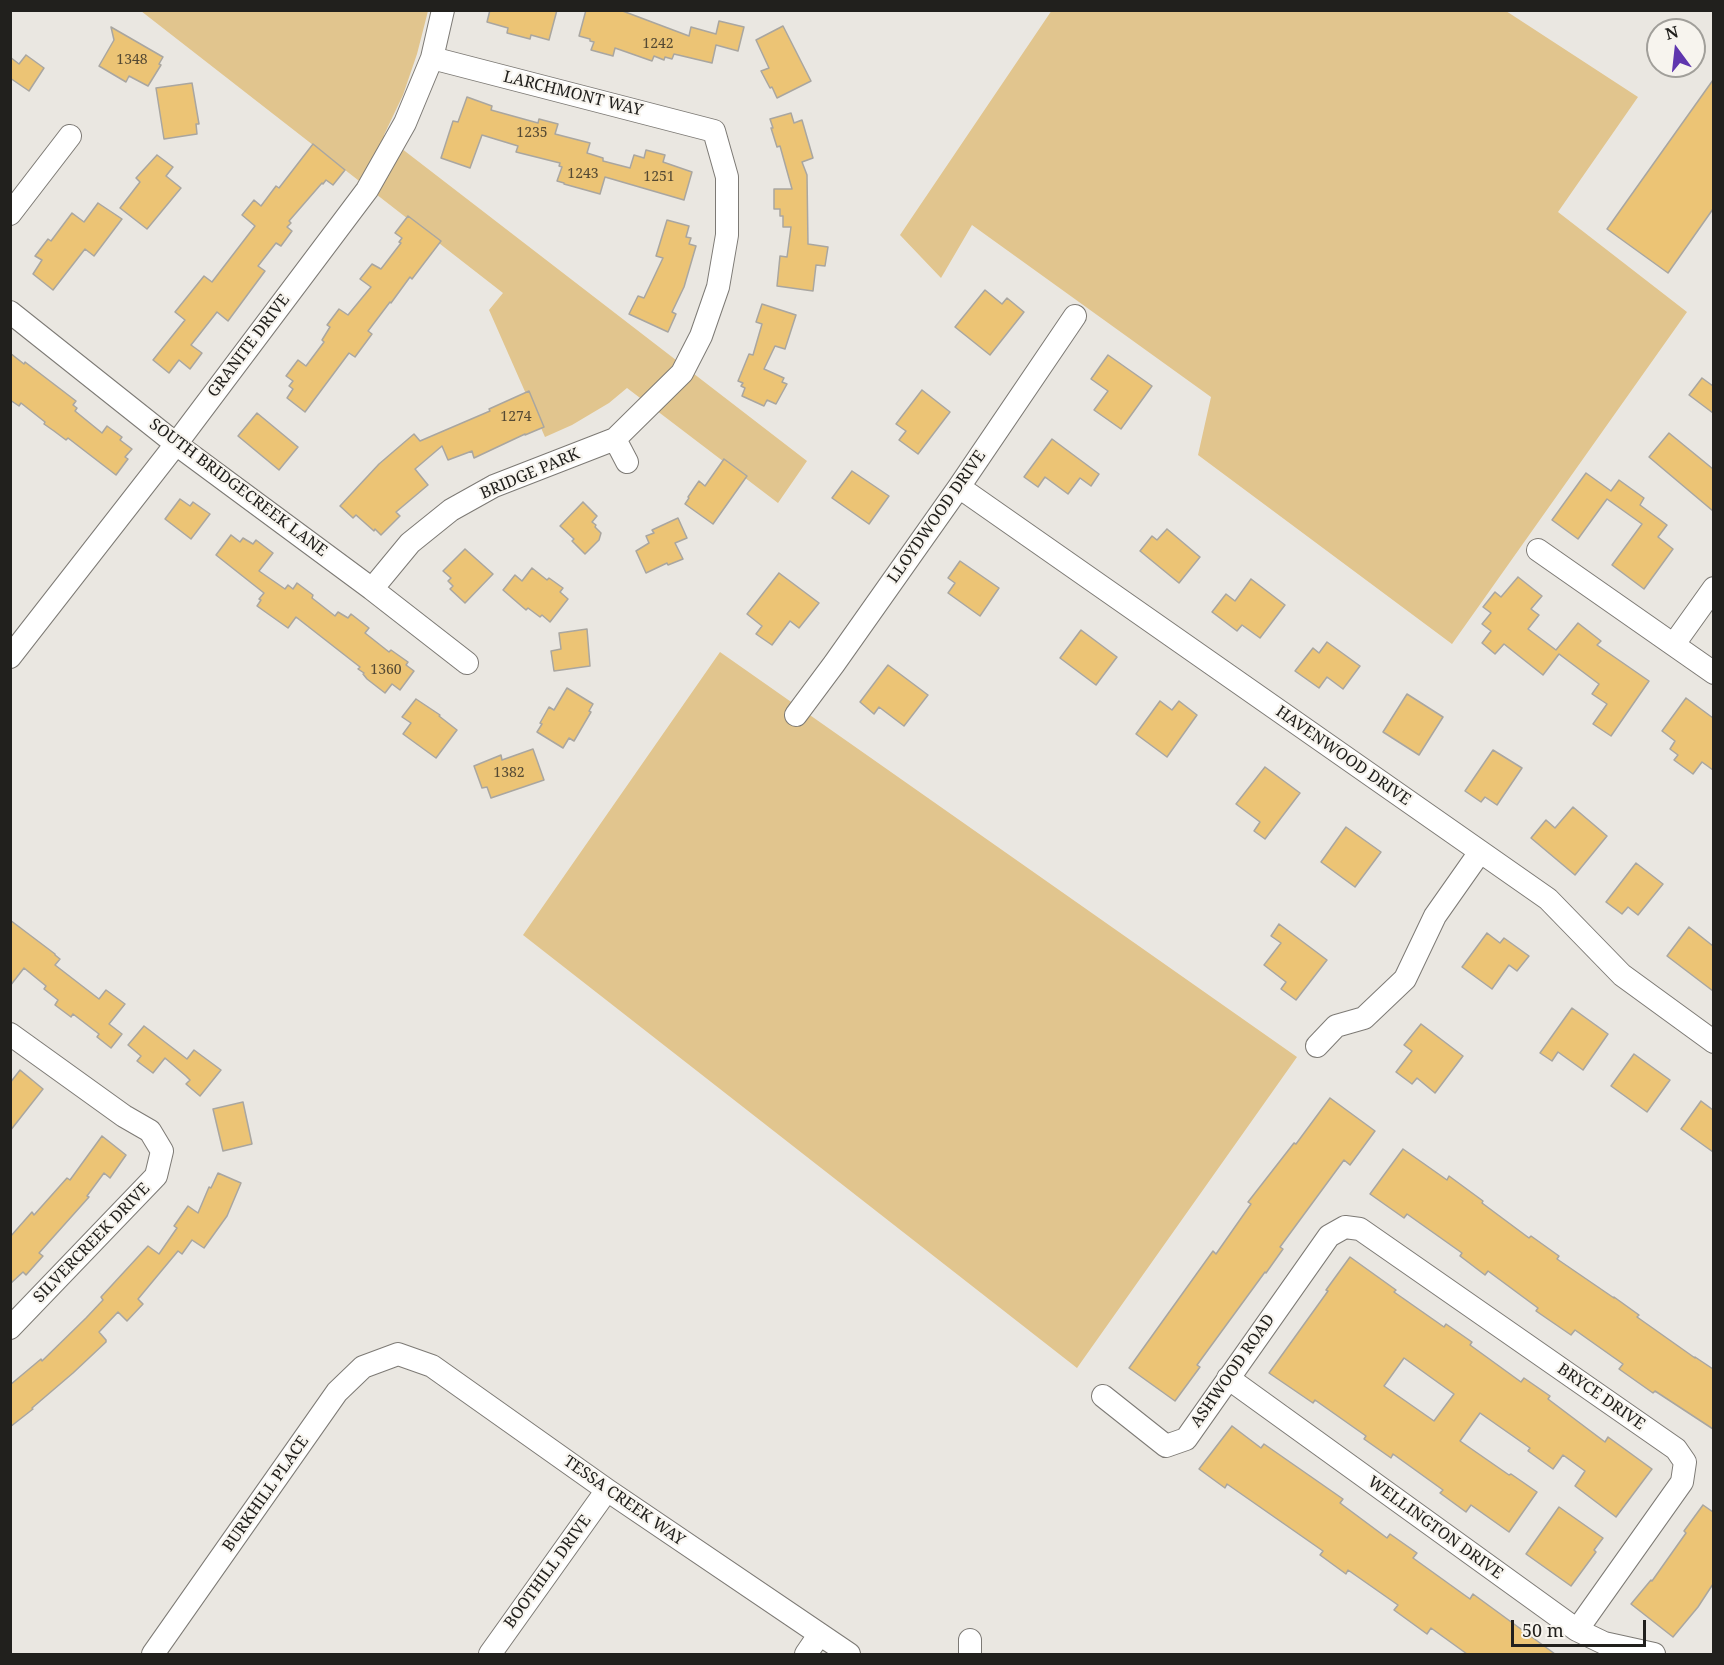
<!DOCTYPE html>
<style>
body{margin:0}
#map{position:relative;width:1724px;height:1665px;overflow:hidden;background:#eae7e1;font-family:"Noto Serif",serif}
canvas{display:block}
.frame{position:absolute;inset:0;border:12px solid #21201d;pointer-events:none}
.north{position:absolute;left:1646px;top:18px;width:60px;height:60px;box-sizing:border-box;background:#f7f4ee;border:2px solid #a19f9a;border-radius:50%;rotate:345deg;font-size:16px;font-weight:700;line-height:24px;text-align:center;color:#21201d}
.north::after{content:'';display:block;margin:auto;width:21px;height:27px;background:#5f36ae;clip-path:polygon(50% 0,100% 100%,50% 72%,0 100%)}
.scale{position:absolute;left:1511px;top:1620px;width:135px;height:27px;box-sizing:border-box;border:3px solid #21201d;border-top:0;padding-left:8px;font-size:18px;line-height:21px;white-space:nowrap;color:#21201d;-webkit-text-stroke:4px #f7f4ee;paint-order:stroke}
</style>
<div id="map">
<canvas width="1724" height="1665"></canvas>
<div class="frame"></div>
<div class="north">N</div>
<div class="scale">50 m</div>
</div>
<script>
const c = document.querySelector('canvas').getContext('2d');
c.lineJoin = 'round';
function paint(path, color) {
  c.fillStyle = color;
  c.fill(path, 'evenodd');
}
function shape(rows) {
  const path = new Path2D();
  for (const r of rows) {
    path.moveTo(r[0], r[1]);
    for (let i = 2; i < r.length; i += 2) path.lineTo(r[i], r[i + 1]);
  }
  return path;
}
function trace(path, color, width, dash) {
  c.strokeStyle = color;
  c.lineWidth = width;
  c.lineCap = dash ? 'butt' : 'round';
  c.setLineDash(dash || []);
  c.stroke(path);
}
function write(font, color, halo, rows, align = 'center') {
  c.font = font + ' "Noto Serif",serif';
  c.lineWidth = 4.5;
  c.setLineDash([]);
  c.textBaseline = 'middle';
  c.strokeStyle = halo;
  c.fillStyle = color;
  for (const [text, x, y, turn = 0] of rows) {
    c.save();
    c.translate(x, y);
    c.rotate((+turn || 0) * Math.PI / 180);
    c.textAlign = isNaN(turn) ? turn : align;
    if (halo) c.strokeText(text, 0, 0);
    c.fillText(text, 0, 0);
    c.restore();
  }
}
paint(shape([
 [1052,10,1506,11,1638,97,1558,212,1687,312,1452,644,1198,455,1211,397,972,225,941,278,900,235],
 [141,11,428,11,417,54,403,95,384,135,807,461,778,503,627,388,609,403,572,425,545,437,489,310,503,293],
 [720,652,1297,1057,1077,1368,523,935]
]), '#e1c58e');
const building = shape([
 [490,10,557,10,549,40,531,35,530,39,507,33,508,28,487,22,490,10],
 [586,10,620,10,689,36,691,27,716,34,719,21,744,27,738,51,716,45,712,63,674,54,672,59,665,57,664,60,654,56,652,61,615,48,613,56,591,50,594,42,590,41,590,39,579,36,586,10],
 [783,26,811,81,777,98,772,87,770,88,761,71,769,68,756,40,783,26],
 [111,27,163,57,159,64,161,65,148,86,129,76,126,82,99,66,114,40,111,27],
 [26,55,44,68,29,91,10,78,10,57,19,64,26,55],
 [1713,80,1713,209,1668,273,1607,229,1713,80],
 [192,83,199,124,196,124,197,134,164,139,156,88,192,83],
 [467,97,492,106,491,110,538,123,539,119,558,124,555,134,590,143,587,153,603,158,603,161,630,168,634,155,644,158,646,150,665,155,663,162,692,172,684,200,605,177,600,194,564,184,564,183,557,181,562,167,559,166,560,163,516,152,518,146,482,135,470,168,441,158,453,121,458,122,467,97],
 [791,113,794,123,802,120,813,158,802,162,807,175,808,244,828,247,825,266,816,265,813,291,777,286,780,256,787,257,791,227,783,227,783,216,780,216,780,209,774,209,774,189,792,189,780,146,777,147,771,128,773,128,770,119,791,113],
 [313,144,345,170,333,185,326,180,323,184,322,183,289,221,291,223,287,227,292,231,281,246,276,243,258,266,265,271,228,321,217,312,191,345,202,353,190,369,179,360,169,373,153,360,185,320,175,312,204,276,212,282,255,226,242,215,254,200,261,206,276,186,279,188,313,144],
 [157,155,173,167,166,176,181,188,147,229,120,208,140,182,136,178,157,155],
 [98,203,122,219,94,256,85,249,53,290,33,274,42,260,35,256,48,239,51,241,72,213,84,222,98,203],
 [408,216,441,241,412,279,410,277,391,303,390,302,368,331,372,334,355,357,349,353,305,412,287,398,293,389,289,386,293,381,286,376,298,360,306,366,324,342,322,340,330,327,327,325,339,309,348,315,371,287,360,279,372,264,381,269,401,243,399,242,402,238,395,233,408,216],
 [667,220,689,226,686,237,691,238,689,244,696,246,684,287,672,312,676,314,668,332,629,314,638,296,644,298,663,258,656,256,667,220],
 [985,290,1002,304,1007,298,1024,312,990,355,955,327,985,290],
 [762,304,796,315,785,349,775,346,764,369,784,378,782,382,787,384,776,404,767,400,764,406,742,396,745,388,741,386,743,383,738,381,749,354,753,355,762,324,756,322,762,304],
 [10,353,24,364,25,362,76,401,73,405,77,408,75,411,102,433,107,426,122,437,120,440,132,449,125,457,128,459,116,475,68,438,66,440,54,431,44,424,45,422,21,403,19,406,10,400,10,353],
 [1108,355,1152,386,1121,429,1094,410,1108,391,1091,379,1108,355],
 [1702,378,1713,386,1713,413,1689,395,1702,378],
 [922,390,950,412,918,454,899,440,906,431,896,424,922,390],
 [529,391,544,427,525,435,525,434,474,458,472,451,448,460,442,446,415,469,428,485,396,512,400,516,381,535,375,529,374,531,356,515,353,518,340,506,379,464,414,434,420,441,490,411,489,409,529,391],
 [257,413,298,447,279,470,238,436,257,413],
 [1669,433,1713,469,1713,511,1649,457,1669,433],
 [1052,439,1099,474,1091,486,1080,478,1068,494,1045,477,1038,487,1024,477,1052,439],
 [724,459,747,476,713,524,685,504,689,498,688,497,699,481,705,486,724,459],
 [852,471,889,496,869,524,832,498,852,471],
 [1586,473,1611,491,1619,480,1644,498,1640,505,1667,525,1658,537,1673,549,1644,589,1612,565,1642,524,1607,499,1578,539,1552,520,1586,473],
 [180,499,190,506,193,502,210,514,191,539,165,519,180,499],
 [583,502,597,516,592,522,596,525,595,527,601,533,599,540,585,554,572,541,574,539,560,526,583,502],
 [678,518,687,538,675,543,683,559,668,565,667,563,646,573,636,551,649,543,646,536,654,533,652,530,678,518],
 [1167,529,1200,557,1179,583,1140,551,1152,536,1157,540,1167,529],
 [231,535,240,542,243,538,253,544,256,540,273,553,259,571,285,589,288,585,293,589,297,583,313,595,312,598,335,616,338,612,348,618,351,614,369,628,365,633,389,652,391,650,408,662,406,665,414,671,400,690,392,684,385,693,367,679,363,674,364,673,358,669,360,667,296,617,288,628,257,606,261,600,259,599,264,593,216,555,231,535],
 [465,549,493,574,465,603,450,589,453,586,448,581,451,578,443,571,465,549],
 [960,561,999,588,980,616,948,593,955,583,948,578,960,561],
 [532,568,547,580,549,578,563,588,560,592,568,599,550,622,542,615,540,617,528,608,526,610,503,590,515,575,522,581,532,568],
 [779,573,819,603,799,628,790,621,772,645,756,634,762,626,747,614,779,573],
 [1518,577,1542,596,1531,609,1539,615,1528,629,1556,650,1578,623,1601,641,1597,645,1649,681,1611,736,1593,724,1607,704,1592,694,1599,684,1559,654,1543,675,1504,644,1495,654,1482,643,1491,631,1482,624,1491,613,1483,607,1495,592,1501,597,1518,577],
 [1251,579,1285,605,1260,638,1242,625,1237,631,1212,612,1226,594,1235,601,1251,579],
 [587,629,590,666,554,671,551,651,561,649,559,633,587,629],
 [1081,630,1117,657,1096,685,1060,658,1081,630],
 [1327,642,1360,666,1343,689,1327,677,1319,688,1295,671,1313,648,1319,653,1327,642],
 [888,665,928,695,904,726,879,707,874,714,860,702,888,665],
 [567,688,593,704,589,711,591,712,574,741,569,738,563,748,537,732,542,724,540,723,549,707,554,710,567,688],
 [1407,694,1443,717,1419,755,1383,732,1407,694],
 [1686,698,1713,718,1713,770,1702,762,1693,774,1674,760,1678,755,1670,749,1675,741,1662,731,1686,698],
 [416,699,440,715,439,716,457,730,436,758,403,734,411,723,402,717,416,699],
 [1160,701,1172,710,1179,701,1197,715,1167,757,1136,734,1160,701],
 [533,749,544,780,491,798,487,787,482,788,474,766,501,755,502,760,533,749],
 [1493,750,1522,768,1497,805,1485,797,1481,802,1465,791,1493,750],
 [1265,767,1300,793,1265,839,1254,831,1260,822,1236,804,1265,767],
 [1573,807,1607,836,1575,875,1531,838,1546,820,1555,828,1573,807],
 [1346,827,1381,852,1355,887,1321,862,1346,827],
 [1636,863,1663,884,1638,915,1628,907,1622,914,1606,902,1636,863],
 [10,920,55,954,55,955,60,959,55,965,99,999,106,990,125,1004,109,1024,122,1034,111,1048,97,1037,99,1034,73,1014,71,1017,55,1005,58,1000,44,989,46,986,24,968,10,986,10,920],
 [1279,924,1327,960,1296,1000,1281,989,1286,982,1264,965,1281,943,1271,936,1279,924],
 [1689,927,1713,946,1713,991,1667,956,1689,927],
 [1487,933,1500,943,1504,938,1529,956,1517,971,1509,965,1492,989,1462,967,1487,933],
 [1572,1008,1608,1034,1583,1070,1558,1052,1552,1061,1540,1053,1572,1008],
 [1421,1024,1463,1056,1435,1093,1417,1078,1412,1084,1396,1072,1412,1051,1404,1045,1421,1024],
 [144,1026,187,1059,194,1050,221,1070,200,1096,186,1084,190,1080,186,1076,165,1058,153,1073,137,1061,141,1056,128,1045,144,1026],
 [1634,1054,1670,1080,1647,1112,1611,1086,1634,1054],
 [20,1070,43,1089,10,1131,10,1083,20,1070],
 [1330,1098,1375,1131,1350,1165,1344,1160,1280,1247,1283,1249,1266,1273,1265,1272,1197,1365,1200,1367,1175,1401,1129,1368,1213,1251,1216,1254,1251,1204,1248,1202,1294,1143,1296,1144,1330,1098],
 [1701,1101,1713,1110,1713,1152,1681,1129,1701,1101],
 [243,1102,252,1144,223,1151,213,1109,243,1102],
 [102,1136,126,1155,110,1178,104,1173,87,1196,89,1197,39,1253,43,1256,26,1275,23,1272,10,1284,10,1237,32,1212,34,1215,67,1178,70,1180,102,1136],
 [1403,1149,1447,1180,1449,1176,1483,1201,1482,1203,1529,1238,1531,1236,1559,1256,1557,1259,1614,1298,1614,1297,1639,1315,1637,1317,1695,1358,1695,1357,1713,1369,1713,1429,1655,1391,1653,1393,1619,1369,1623,1364,1575,1330,1571,1335,1536,1311,1538,1308,1488,1271,1485,1275,1460,1256,1462,1253,1407,1214,1404,1218,1370,1194,1403,1149],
 [218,1173,241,1183,227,1216,204,1248,192,1240,182,1254,178,1251,138,1299,143,1304,127,1321,118,1312,99,1332,106,1340,106,1342,73,1373,32,1408,33,1409,10,1427,10,1385,41,1359,42,1361,86,1318,103,1300,101,1297,148,1246,159,1254,177,1228,174,1226,188,1206,198,1213,209,1187,211,1188,218,1173],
 [1350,1257,1396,1290,1394,1292,1444,1327,1446,1324,1472,1342,1470,1345,1521,1382,1524,1378,1550,1396,1548,1399,1605,1442,1608,1437,1652,1469,1616,1517,1575,1486,1585,1471,1563,1455,1553,1469,1528,1451,1530,1448,1480,1413,1460,1441,1509,1475,1511,1474,1537,1492,1509,1532,1471,1505,1466,1512,1440,1493,1443,1490,1393,1454,1391,1458,1364,1439,1366,1436,1315,1400,1313,1403,1269,1373,1328,1291,1326,1290,1350,1257],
 [1404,1358,1454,1394,1434,1421,1384,1386,1404,1358],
 [1232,1426,1261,1448,1264,1444,1343,1499,1340,1503,1387,1538,1390,1534,1417,1553,1413,1558,1470,1599,1473,1594,1555,1654,1467,1654,1431,1628,1427,1634,1394,1610,1398,1605,1348,1570,1346,1574,1320,1555,1323,1551,1227,1484,1225,1488,1199,1469,1232,1426],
 [1703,1505,1713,1512,1713,1584,1698,1607,1673,1637,1631,1604,1651,1580,1652,1581,1686,1533,1684,1531,1703,1505],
 [1559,1507,1603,1538,1594,1550,1596,1552,1571,1586,1526,1554,1559,1507]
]);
paint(building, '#ecc475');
trace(building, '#a9a6a0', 1.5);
const minor = shape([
 [10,214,70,136],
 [10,312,176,444,372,589,467,663],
 [615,439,627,462],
 [959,487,1548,899,1622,975,1714,1042],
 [1538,550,1714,673],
 [372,589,410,543,451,510,494,486,615,439,682,373,701,336,718,287,727,235,727,177,714,131,432,58],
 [1674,644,1714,588],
 [10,657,176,444,367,190,405,123,432,58,443,10],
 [796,715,834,664,959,487,1075,316],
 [10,1034,124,1116,150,1131,162,1151,156,1176,10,1328],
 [1317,1046,1336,1026,1364,1018,1405,979,1435,916,1480,852],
 [1228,1378,1577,1630,1604,1643,1654,1654],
 [1103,1396,1166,1446,1186,1439,1329,1236,1345,1227,1360,1229,1676,1449,1685,1462,1682,1482,1577,1630],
 [153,1654,337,1392,363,1367,398,1354,432,1366,607,1490,849,1654],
 [490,1654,607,1490],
 [806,1654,819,1635],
 [970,1654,970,1640]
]);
trace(minor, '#7d7a75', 24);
trace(minor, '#fff', 22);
write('14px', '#544933', null, [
 ["1242",658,44],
 ["1348",132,60],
 ["1235",532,133],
 ["1243",583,174],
 ["1251",659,177],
 ["1274",516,417],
 ["1360",386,670],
 ["1382",509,773]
]);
write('16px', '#21201d', '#f7f4ee', [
 ["LARCHMONT WAY",573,94,14],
 ["GRANITE DRIVE",249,346,-53],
 ["BRIDGE PARK",530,474,-23],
 ["SOUTH BRIDGECREEK LANE",238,488,37],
 ["LLOYDWOOD DRIVE",937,517,-55],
 ["HAVENWOOD DRIVE",1343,756,35],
 ["SILVERCREEK DRIVE",92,1243,-46],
 ["ASHWOOD ROAD",1233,1371,-55],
 ["BRYCE DRIVE",1601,1397,35],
 ["BURKHILL PLACE",266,1494,-55],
 ["TESSA CREEK WAY",624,1501,35],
 ["WELLINGTON DRIVE",1435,1528,36],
 ["BOOTHILL DRIVE",548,1572,-54]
]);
</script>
